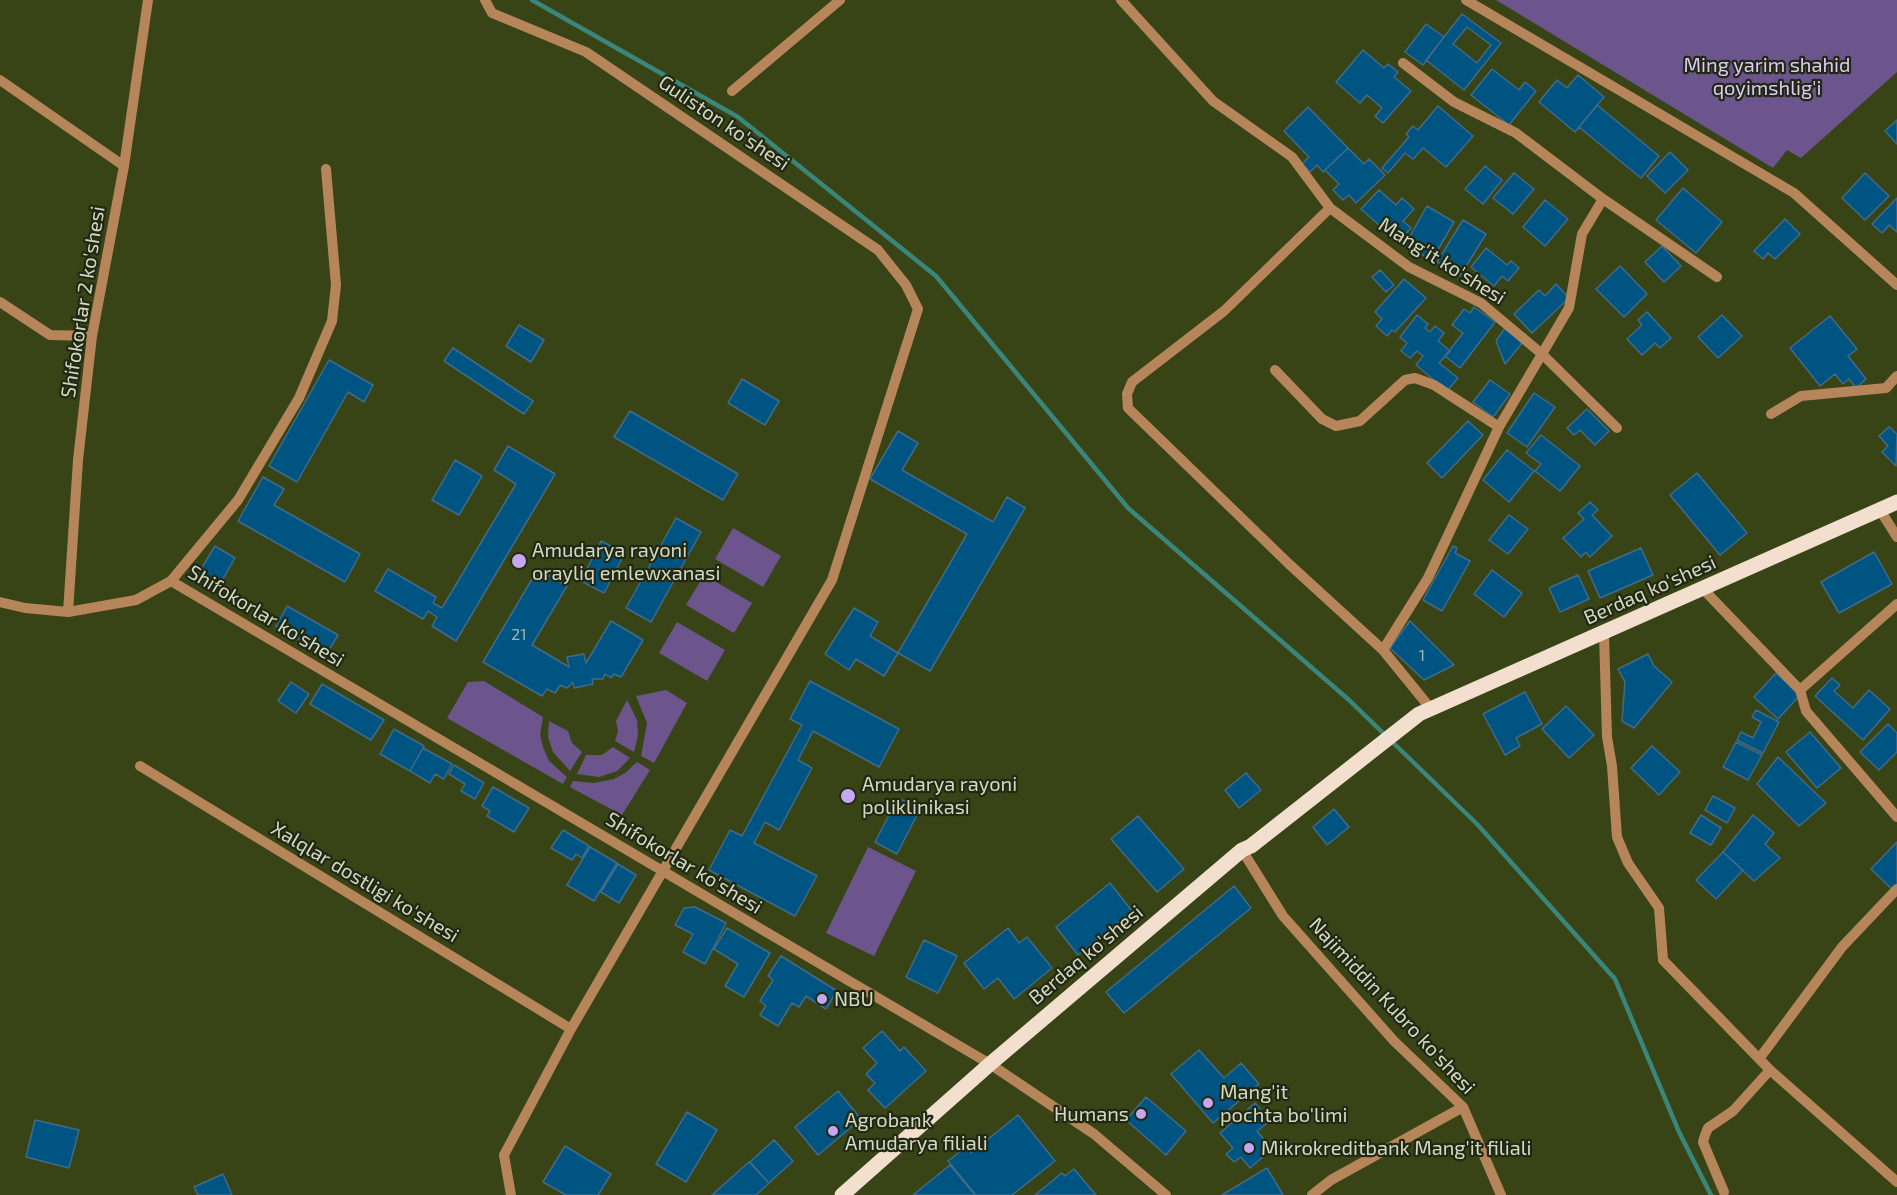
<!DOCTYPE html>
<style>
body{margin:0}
canvas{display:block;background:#384415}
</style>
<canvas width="1897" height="1195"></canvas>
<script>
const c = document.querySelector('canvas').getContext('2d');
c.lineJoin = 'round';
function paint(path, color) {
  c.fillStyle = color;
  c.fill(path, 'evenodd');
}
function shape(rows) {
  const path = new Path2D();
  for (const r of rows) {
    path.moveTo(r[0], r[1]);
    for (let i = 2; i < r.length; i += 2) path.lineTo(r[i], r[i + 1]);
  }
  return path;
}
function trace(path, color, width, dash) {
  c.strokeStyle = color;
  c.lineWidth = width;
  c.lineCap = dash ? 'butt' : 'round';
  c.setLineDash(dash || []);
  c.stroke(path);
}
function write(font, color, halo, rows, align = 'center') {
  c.font = font + ' "Exo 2",sans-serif';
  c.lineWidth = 4.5;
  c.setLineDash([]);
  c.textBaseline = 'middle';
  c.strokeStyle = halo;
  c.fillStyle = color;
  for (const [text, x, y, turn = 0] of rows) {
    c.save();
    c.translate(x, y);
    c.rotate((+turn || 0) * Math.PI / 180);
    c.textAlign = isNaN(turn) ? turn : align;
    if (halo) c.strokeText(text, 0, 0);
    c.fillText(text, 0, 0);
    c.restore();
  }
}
paint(shape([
 [1496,0,1897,0,1897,72,1801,158,1787,150,1773,168],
 [733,528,781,556,763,587,715,559],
 [704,575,752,603,734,633,686,605],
 [677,622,725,650,707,681,659,653],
 [484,681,543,717,540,735,543,747,549,761,567,777,563,784,447,718,468,682],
 [666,690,687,703,654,763,641,756,647,723,636,696],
 [627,700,637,720,638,736,634,752,615,741,618,731,616,721],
 [549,721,568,731,572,743,582,752,570,771,553,752,548,737],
 [613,747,630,758,617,771,599,777,577,774,586,755,602,755],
 [637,762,650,770,622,815,570,787,573,781,594,783,614,779,625,773],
 [868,847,916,871,874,956,826,933]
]), '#6c548c');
trace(shape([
 [532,0,738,117,936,276,1128,508,1349,700,1477,824,1615,979,1679,1132,1711,1195]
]), '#3a867b', 4.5);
const building = shape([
 [1462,14,1501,43,1464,90,1426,60,1462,14],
 [1467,27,1491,45,1477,63,1453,44,1467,27],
 [1426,24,1444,37,1423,65,1405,52,1426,24],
 [1363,50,1384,68,1388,64,1398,72,1394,77,1411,91,1383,123,1375,116,1382,108,1367,95,1360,103,1336,82,1363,50],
 [1492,69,1519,90,1525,82,1536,91,1509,125,1471,95,1492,69],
 [1578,75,1604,97,1575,132,1539,102,1557,80,1567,88,1578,75],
 [1597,105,1659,156,1641,178,1579,127,1597,105],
 [1438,106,1473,136,1446,167,1423,148,1413,159,1405,153,1388,173,1382,168,1409,137,1406,134,1413,126,1418,130,1438,106],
 [1308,107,1348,148,1323,172,1317,165,1310,172,1302,164,1309,157,1284,131,1308,107],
 [1897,120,1897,144,1885,131,1897,120],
 [1348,148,1364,164,1369,159,1385,175,1356,203,1349,195,1343,200,1333,190,1339,184,1325,170,1348,148],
 [1670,152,1688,170,1665,193,1647,176,1670,152],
 [1485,166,1502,180,1483,204,1465,189,1485,166],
 [1514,173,1534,189,1513,214,1493,198,1514,173],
 [1865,173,1889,196,1865,220,1842,198,1865,173],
 [1683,188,1722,222,1696,253,1656,220,1683,188],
 [1379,190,1396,205,1402,198,1414,209,1403,221,1411,228,1398,242,1361,209,1379,190],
 [1897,198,1897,232,1889,225,1882,233,1872,224,1897,198],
 [1545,200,1568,219,1545,246,1523,227,1545,200],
 [1427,206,1454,222,1432,260,1405,245,1427,206],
 [1785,219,1800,234,1775,259,1768,253,1763,259,1754,251,1785,219],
 [1463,220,1486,234,1460,276,1437,262,1463,220],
 [1662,246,1681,266,1664,282,1645,262,1662,246],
 [1486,248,1507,265,1511,261,1519,268,1508,281,1502,276,1494,286,1471,267,1486,248],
 [1620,266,1647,294,1624,317,1596,289,1620,266],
 [1380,270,1394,285,1386,292,1372,277,1380,270],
 [1404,279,1426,298,1395,332,1392,330,1387,336,1376,326,1382,319,1375,312,1404,279],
 [1556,284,1569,298,1532,333,1514,314,1539,290,1545,296,1556,284],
 [1474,307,1495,322,1460,368,1445,356,1463,333,1452,325,1464,309,1470,313,1474,307],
 [1647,312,1671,338,1660,348,1655,343,1642,355,1627,339,1642,325,1638,320,1647,312],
 [1417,315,1428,324,1425,328,1430,332,1435,326,1444,333,1438,341,1450,351,1439,363,1458,378,1447,391,1416,365,1423,356,1417,351,1410,358,1401,351,1407,343,1400,337,1417,315],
 [1722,315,1742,336,1718,358,1698,337,1722,315],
 [1830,316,1857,349,1848,356,1866,379,1856,388,1849,379,1843,384,1835,374,1820,386,1790,348,1830,316],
 [519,325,544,340,531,362,506,346,519,325],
 [1505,328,1523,342,1505,364,1496,341,1505,328],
 [453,348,533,401,524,414,444,361,453,348],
 [329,360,373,385,364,402,348,392,297,482,269,466,329,360],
 [742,379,779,401,765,425,728,403,742,379],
 [1490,380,1510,394,1493,417,1473,402,1490,380],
 [1534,393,1555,407,1527,447,1507,433,1534,393],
 [1587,409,1609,431,1595,445,1580,430,1574,435,1567,428,1587,409],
 [630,411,738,474,723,500,614,437,630,411],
 [1468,421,1483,435,1442,478,1427,463,1468,421],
 [1889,427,1897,434,1896,466,1882,452,1888,446,1879,436,1889,427],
 [898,431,918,443,902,470,993,522,1007,497,1025,508,930,671,898,653,967,534,870,479,898,431],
 [1541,435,1580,466,1560,491,1535,471,1541,464,1526,453,1541,435],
 [508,446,555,474,456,641,432,626,437,617,428,611,423,619,375,591,388,569,436,597,433,603,442,608,516,484,494,470,508,446],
 [1507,450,1534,471,1509,502,1483,480,1507,450],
 [455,460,482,476,459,515,432,500,455,460],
 [1697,473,1747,533,1720,555,1670,495,1697,473],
 [263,477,284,489,274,505,360,554,345,582,238,521,263,477],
 [1590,502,1598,510,1592,515,1612,536,1590,557,1586,552,1581,557,1563,538,1584,519,1578,513,1590,502],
 [1509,515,1528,529,1508,554,1489,540,1509,515],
 [676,518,701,532,651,622,626,608,676,518],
 [601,541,625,553,604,593,581,581,601,541],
 [215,546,235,558,219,586,198,574,215,546],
 [1453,546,1457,548,1455,553,1470,561,1442,611,1423,600,1453,546],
 [1641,548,1653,575,1600,598,1588,571,1641,548],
 [1874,552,1892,584,1839,613,1821,582,1874,552],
 [538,569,567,586,532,645,569,667,567,657,584,654,586,663,611,621,643,640,621,677,614,674,611,678,605,674,603,679,592,679,593,684,574,688,573,682,567,688,560,685,555,693,547,689,542,696,483,662,538,569],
 [1492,570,1522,593,1504,617,1474,594,1492,570],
 [1578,575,1589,599,1560,612,1549,588,1578,575],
 [287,606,338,635,326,655,276,626,287,606],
 [854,608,878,622,870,636,898,653,884,676,856,659,849,670,825,654,854,608],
 [1410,621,1454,665,1424,680,1390,648,1410,621],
 [1648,654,1654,666,1672,682,1634,728,1622,721,1625,682,1618,669,1648,654],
 [1776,673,1800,695,1778,719,1754,697,1776,673],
 [1832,678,1840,685,1834,691,1853,708,1869,690,1890,709,1863,740,1815,696,1832,678],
 [810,681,899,729,879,767,813,731,798,760,812,768,779,830,765,822,754,843,817,876,795,916,709,870,730,830,742,836,802,725,790,719,810,681],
 [291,682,309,694,296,713,278,701,291,682],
 [322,684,384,720,371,740,310,704,322,684],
 [1525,692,1542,724,1516,738,1520,746,1505,755,1483,714,1525,692],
 [1566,706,1594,735,1569,758,1542,729,1566,706],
 [1756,710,1779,722,1763,753,1737,740,1741,732,1753,738,1761,722,1752,717,1756,710],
 [1888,724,1897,733,1897,752,1879,770,1860,752,1888,724],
 [394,729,424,746,410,771,380,754,394,729],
 [1810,732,1841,768,1817,788,1786,752,1810,732],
 [1736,742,1762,755,1748,780,1723,767,1736,742],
 [1652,746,1680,772,1659,795,1631,768,1652,746],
 [423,748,452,764,444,779,435,774,430,783,410,771,423,748],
 [1778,757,1826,803,1799,826,1757,784,1778,757],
 [454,765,484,783,475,799,461,791,465,784,449,774,454,765],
 [1246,773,1261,790,1239,808,1225,790,1246,773],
 [493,787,529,808,514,832,487,816,490,811,482,806,493,787],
 [1713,796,1735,808,1727,823,1705,810,1713,796],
 [898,798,920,809,897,854,875,842,898,798],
 [1334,809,1349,827,1327,845,1313,827,1334,809],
 [1701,815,1721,828,1711,845,1690,833,1701,815],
 [1753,815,1774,833,1765,844,1780,858,1754,881,1723,852,1753,815],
 [1138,816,1184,869,1157,892,1111,839,1138,816],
 [563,830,589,846,582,858,576,854,572,860,551,848,563,830],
 [1897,842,1897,886,1893,890,1871,869,1897,842],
 [590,847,617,863,594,901,567,885,590,847],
 [1723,852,1743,870,1716,899,1696,880,1723,852],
 [618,864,636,875,619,903,601,892,618,864],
 [1110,883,1132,911,1078,955,1056,927,1110,883],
 [1234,886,1251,908,1124,1013,1106,992,1234,886],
 [695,907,726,923,705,964,683,952,693,934,675,925,684,908,695,907],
 [727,928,770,953,744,997,725,986,738,964,714,949,727,928],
 [1008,928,1019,943,1027,937,1052,968,1014,999,998,978,984,989,964,963,1008,928],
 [924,940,957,956,938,993,906,977,924,940],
 [781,956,837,991,826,1009,806,996,799,1007,792,1003,778,1026,760,1015,766,1006,760,1001,773,980,768,976,781,956],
 [882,1031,900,1051,904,1047,926,1071,885,1108,868,1090,875,1083,866,1074,877,1063,863,1048,882,1031],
 [1199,1050,1224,1078,1241,1063,1259,1084,1213,1123,1171,1074,1199,1050],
 [838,1091,861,1119,818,1155,795,1127,838,1091],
 [1146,1097,1186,1131,1166,1155,1126,1120,1146,1097],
 [1255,1103,1270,1121,1257,1131,1272,1149,1250,1168,1241,1157,1234,1162,1226,1154,1233,1148,1220,1133,1255,1103],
 [687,1112,717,1130,686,1182,656,1164,687,1112],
 [1018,1115,1055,1161,1012,1195,976,1195,948,1161,966,1147,971,1153,1018,1115],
 [35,1120,79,1130,69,1168,26,1157,35,1120],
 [774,1140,793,1161,769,1183,750,1162,774,1140],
 [565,1146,611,1174,598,1195,566,1195,543,1182,565,1146],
 [749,1162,769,1183,756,1195,712,1195,749,1162],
 [950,1165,975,1195,913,1195,950,1165],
 [1267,1168,1283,1195,1222,1195,1267,1168],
 [1074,1169,1096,1195,1035,1195,1062,1173,1065,1176,1074,1169],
 [223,1174,232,1195,198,1195,194,1187,223,1174]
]);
paint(building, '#005482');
trace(building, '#3f6b8b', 1.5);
trace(shape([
 [485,0,492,13,586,52,878,250,906,285,918,309,832,580,571,1029,504,1155,511,1195],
 [1121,0,1213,101,1292,157,1330,208,1409,267,1481,303,1542,354,1617,428],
 [1466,0,1794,193,1897,285],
 [1403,63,1454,102,1516,133,1603,199,1717,277],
 [0,80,124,166],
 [732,91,840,0],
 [1330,208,1224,311,1132,382,1127,394,1128,408,1289,564,1383,650,1431,709],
 [0,302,50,335,92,336],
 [1275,370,1322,419,1336,426,1360,421,1405,380,1415,378,1434,385,1499,427],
 [1771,414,1801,396,1886,388,1897,376],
 [1880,510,1897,537],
 [171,581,990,1064,1094,1134,1166,1195],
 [1704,590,1800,690,1806,711,1897,817],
 [0,602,25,608,68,612,136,600,171,581,238,500,299,398,332,321,336,285,326,169],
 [68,612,78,460,92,336,124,166,148,0],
 [1604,634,1607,737,1612,766,1617,837,1628,863,1659,908,1663,960,1770,1070,1897,1182],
 [1383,650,1428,578,1499,427,1569,308,1582,234,1603,199],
 [1800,690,1897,604],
 [140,766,571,1029],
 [1242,850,1283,916,1394,1041,1463,1107,1501,1195],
 [1759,1059,1842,947,1897,889],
 [1724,1192,1703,1142,1705,1135,1708,1128,1733,1111,1770,1070],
 [1312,1195,1331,1180,1463,1107]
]), '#b68559', 10);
trace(shape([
 [842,1195,990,1064,1242,850,1251,846,1419,714,1897,502]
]), '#f3dfce', 15);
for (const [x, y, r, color] of [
 [519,561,8,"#c5a7f1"],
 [848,796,8,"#c5a7f1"],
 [822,999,6,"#c5a7f1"],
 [1208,1103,6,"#c5a7f1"],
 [1141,1114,6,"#c5a7f1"],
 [833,1131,6,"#c5a7f1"],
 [1249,1148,6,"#c5a7f1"]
]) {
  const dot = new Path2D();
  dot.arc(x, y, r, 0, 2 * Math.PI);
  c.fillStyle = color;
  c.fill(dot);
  trace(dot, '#222814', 2);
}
write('16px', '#9eb9b1', null, [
 ["21",519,635],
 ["1",1422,656]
]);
write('20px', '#dbcaf6', '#222814', [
 ["Ming yarim shahid",1767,65],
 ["qoyimshlig'i",1767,88]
]);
write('20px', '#d2dbc1', '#222814', [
 ["Guliston ko'shesi",724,123,34],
 ["Mang'it ko'shesi",1442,261,32],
 ["Shifokorlar 2 ko'shesi",83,302,-81],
 ["Berdaq ko'shesi",1650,590,-24],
 ["Shifokorlar ko'shesi",266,616,31],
 ["Shifokorlar ko'shesi",684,863,31],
 ["Xalqlar dostligi ko'shesi",365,882,31],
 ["Berdaq ko'shesi",1086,955,-40],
 ["Najimiddin Kubro ko'shesi",1392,1006,47]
]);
write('20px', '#d2dbc1', '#222814', [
 ["Amudarya rayoni",532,550],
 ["orayliq emlewxanasi",532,573],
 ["Amudarya rayoni",862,784],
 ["poliklinikasi",862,807],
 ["NBU",834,999],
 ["Mang'it",1220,1092],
 ["pochta bo'limi",1220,1115],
 ["Humans",1129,1114,"right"],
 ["Agrobank",845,1120],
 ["Amudarya filiali",845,1143],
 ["Mikrokreditbank Mang'it filiali",1261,1148]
], 'left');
</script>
